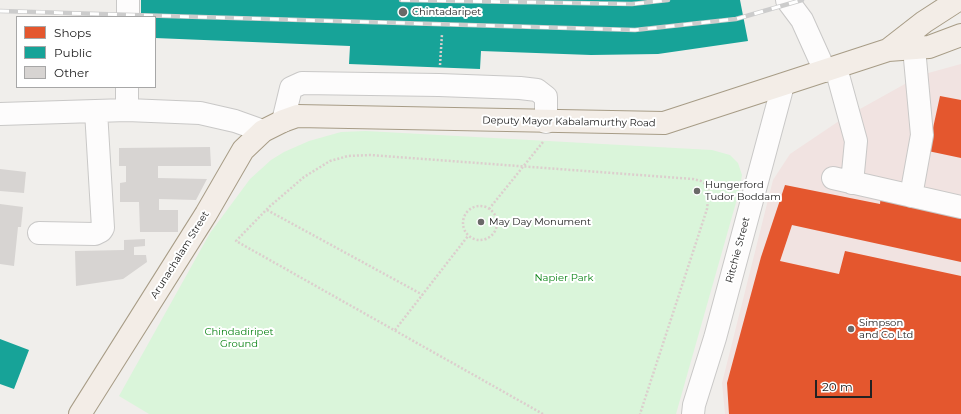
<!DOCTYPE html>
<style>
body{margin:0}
#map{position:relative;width:961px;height:414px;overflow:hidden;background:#f0eeeb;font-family:Montserrat,sans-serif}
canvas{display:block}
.legend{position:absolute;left:16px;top:16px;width:140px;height:72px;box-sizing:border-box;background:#fff;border:1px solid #a7a7a7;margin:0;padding:5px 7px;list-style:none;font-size:12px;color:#222}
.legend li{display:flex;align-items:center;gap:8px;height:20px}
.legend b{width:20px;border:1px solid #a7a7a7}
.scale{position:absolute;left:815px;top:380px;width:57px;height:18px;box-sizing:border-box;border:2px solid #222;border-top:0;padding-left:5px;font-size:12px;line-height:14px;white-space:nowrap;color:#222;-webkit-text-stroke:3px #fff;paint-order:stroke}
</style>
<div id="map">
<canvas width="961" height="414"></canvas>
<ul class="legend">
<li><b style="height:11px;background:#e4572e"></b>Shops</li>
<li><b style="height:11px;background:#17a398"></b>Public</li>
<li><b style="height:11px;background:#d7d4d2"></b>Other</li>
</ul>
<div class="scale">20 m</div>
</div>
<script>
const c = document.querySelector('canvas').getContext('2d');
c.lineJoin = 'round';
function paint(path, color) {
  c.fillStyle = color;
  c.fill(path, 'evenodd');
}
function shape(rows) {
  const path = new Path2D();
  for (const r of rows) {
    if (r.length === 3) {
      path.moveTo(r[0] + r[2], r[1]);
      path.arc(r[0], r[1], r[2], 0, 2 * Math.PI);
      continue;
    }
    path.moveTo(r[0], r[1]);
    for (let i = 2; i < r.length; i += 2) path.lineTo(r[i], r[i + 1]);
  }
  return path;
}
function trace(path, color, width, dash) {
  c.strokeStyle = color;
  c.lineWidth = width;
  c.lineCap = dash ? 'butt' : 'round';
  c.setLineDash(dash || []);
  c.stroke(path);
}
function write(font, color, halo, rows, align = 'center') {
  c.font = font + ' Montserrat,sans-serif';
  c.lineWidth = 4;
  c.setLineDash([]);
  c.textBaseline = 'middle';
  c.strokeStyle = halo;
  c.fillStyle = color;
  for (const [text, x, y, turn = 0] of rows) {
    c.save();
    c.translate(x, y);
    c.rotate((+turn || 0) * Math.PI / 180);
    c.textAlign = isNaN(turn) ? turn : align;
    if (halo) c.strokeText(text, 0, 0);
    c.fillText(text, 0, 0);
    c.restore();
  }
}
paint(shape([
 [961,64,961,414,725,414,722,383,773,180,790,154,842,119,921,75]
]), '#f1e3e1');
paint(shape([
 [366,131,712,150,730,155,738,163,742,175,739,192,676,414,149,414,119,396,210,233,250,179,271,160,284,152,309,141,341,132]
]), '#daf5da');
paint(shape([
 [940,96,961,100,961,158,928,151],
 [785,185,880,204,881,194,961,212,961,262,792,225,780,261,839,274,845,251,961,276,961,414,729,414,727,383,761,257]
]), '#e4572e');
paint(shape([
 [141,0,740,0,748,41,658,54,591,55,481,51,480,69,349,64,350,46,155,38,155,17,141,17],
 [0,339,29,350,14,389,0,384]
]), '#17a398');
paint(shape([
 [210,147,211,166,158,166,158,178,207,179,196,200,159,199,159,210,178,210,178,232,140,232,139,202,120,202,120,183,126,182,126,166,119,166,119,148],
 [0,169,26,172,24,193,0,191],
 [0,204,23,207,21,227,18,227,14,266,0,264],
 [145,239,145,246,134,247,134,255,146,255,147,262,123,279,76,286,75,251,124,250,124,240]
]), '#d7d4d2');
const minor = shape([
 [787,0,802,20,825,71],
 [128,17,128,0],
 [836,68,856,141,852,183],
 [127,110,127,87],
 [0,114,127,110,200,113,235,121,263,131],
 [283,121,291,88,302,83,439,85,520,88,537,90,546,97,546,122],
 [833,178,961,207],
 [911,196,922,135,914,48],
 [39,233,95,234,101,231,103,228,96,111],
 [693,414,694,405,715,338,783,85]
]);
const major = shape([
 [888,50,929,47,961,35],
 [80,414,206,214,243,150,263,131,283,121,297,116,664,123,888,50,924,22,958,0]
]);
trace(minor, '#c9c8c7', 24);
trace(major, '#a79c86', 24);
trace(shape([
 [440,65,442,34],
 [480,223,17],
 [489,209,543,142],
 [267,210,423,295],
 [395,330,468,236],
 [543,414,236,241,269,207,304,177,330,161,348,156,370,155,693,179,701,181,707,185,709,191,707,209,640,414]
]), '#dccecd', 2.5, [2, 2]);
trace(minor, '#fdfcfc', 22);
trace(major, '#f3ede7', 22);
const rail = shape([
 [401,0,632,4,668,0],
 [0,11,635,30,736,19,802,0]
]);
trace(rail, '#ccc', 4.5);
trace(rail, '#fff', 3, [9]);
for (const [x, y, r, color] of [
 [403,12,5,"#6a6968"],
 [697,191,4,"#6a6968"],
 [481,222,4,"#6a6968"],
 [851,329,4,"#6a6968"]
]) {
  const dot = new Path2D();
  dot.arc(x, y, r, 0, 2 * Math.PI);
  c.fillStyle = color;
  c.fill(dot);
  trace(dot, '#fff', 1.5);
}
write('10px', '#222', '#fff', [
 ["Chintadaripet",412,12],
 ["Hungerford",705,185],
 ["Tudor Boddam",705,197],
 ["May Day Monument",489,222],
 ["Simpson",859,323],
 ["and Co Ltd",859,335]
], 'left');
write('10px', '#222', '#fff', [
 ["Deputy Mayor Kabalamurthy Road",569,122,1],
 ["Ritchie Street",738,250,-75],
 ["Arunachalam Street",180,255,-58]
]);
write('10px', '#0c8416', '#fff', [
 ["Napier Park",564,278],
 ["Chindadiripet",239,332],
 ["Ground",239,344]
]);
</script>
